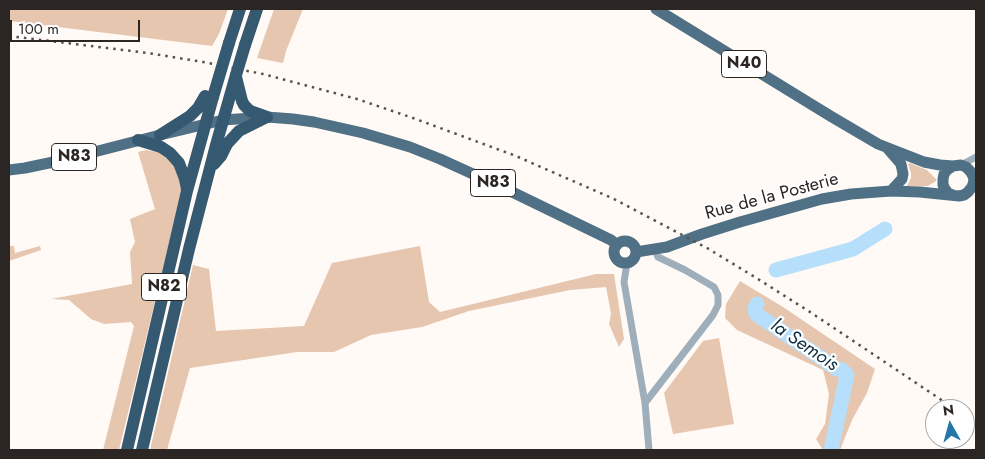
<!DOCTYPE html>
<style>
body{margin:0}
#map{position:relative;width:985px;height:459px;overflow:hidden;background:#fffaf6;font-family:Jost,sans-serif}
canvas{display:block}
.frame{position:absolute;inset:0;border:10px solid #2b2623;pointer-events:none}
.north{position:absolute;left:925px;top:399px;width:50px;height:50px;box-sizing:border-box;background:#fff;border:1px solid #aaa8a7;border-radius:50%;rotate:353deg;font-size:14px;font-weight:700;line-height:20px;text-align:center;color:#2b2623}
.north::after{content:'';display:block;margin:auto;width:18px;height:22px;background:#2279a8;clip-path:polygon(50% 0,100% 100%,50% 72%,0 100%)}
.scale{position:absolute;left:10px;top:20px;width:130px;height:22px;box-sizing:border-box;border:2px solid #2b2623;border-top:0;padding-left:6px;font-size:15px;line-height:18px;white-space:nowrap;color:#2b2623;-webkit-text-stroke:4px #fff;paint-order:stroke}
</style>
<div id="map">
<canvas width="985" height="459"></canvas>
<div class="frame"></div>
<div class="north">N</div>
<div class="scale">100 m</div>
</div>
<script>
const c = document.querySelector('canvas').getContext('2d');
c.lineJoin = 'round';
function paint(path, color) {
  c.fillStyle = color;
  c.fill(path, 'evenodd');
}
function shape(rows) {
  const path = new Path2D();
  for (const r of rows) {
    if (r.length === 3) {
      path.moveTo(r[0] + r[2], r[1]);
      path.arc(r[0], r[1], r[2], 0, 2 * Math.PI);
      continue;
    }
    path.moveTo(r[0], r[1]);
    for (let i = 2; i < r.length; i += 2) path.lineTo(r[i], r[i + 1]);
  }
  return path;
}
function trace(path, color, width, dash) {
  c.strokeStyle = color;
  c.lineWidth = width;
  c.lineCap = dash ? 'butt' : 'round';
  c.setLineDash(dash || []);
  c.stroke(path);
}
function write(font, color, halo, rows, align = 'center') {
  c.font = font + ' Jost,sans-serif';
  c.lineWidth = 4.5;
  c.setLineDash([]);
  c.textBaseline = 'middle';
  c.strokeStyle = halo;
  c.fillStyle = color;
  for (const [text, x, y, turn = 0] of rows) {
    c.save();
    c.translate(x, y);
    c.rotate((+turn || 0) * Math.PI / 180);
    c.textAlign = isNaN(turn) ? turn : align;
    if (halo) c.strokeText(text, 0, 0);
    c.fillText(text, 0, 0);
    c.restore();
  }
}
paint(shape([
 [9,9,228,9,219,34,212,46,9,21],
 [274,9,303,9,286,51,283,63,257,58],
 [146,150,158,152,176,165,182,190,119,450,103,450,134,326,131,322,104,324,91,319,69,300,51,299,132,284,130,252,135,242,130,219,155,209,138,152],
 [910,163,927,170,936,179,936,181,928,186,907,186,911,178,911,173,908,164],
 [9,246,14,246,15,253,40,246,41,250,9,261],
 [420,246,429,302,440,312,596,274,614,274,624,339,619,347,609,324,611,314,606,287,570,290,469,311,422,327,371,335,334,352,297,352,190,368,167,450,150,450,193,265,209,269,216,331,304,326,332,263],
 [740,281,783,307,875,369,867,393,852,420,840,450,823,450,816,439,825,424,829,394,823,370,737,330,725,318,726,304],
 [719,338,734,424,673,434,664,393,703,341]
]), '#e6c6af');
trace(shape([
 [776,270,853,249,885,229],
 [757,304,755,308,756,314,827,362,837,369,842,370,847,375,831,450]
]), '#b5dffb', 15);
trace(shape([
 [961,165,976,157],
 [627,263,624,282,645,403,649,450],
 [645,403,713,315,718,305,718,295,714,287,685,270,658,257,655,250]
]), '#9eafbb', 7);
trace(shape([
 [656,9,832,117,878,144,924,162,940,165,953,166],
 [888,149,901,164,903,174,902,179,891,191],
 [9,170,25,168,63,160,160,135,223,120,267,117,293,119,314,122,363,133,410,147,440,159,508,190,611,240,617,245],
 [625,252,11],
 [636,252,667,247,702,234,740,222,822,199,851,194,891,191,920,192,959,196,964,195,968,192,972,187,974,181,973,176,970,171,966,167,961,165,953,166,947,170,944,174,943,179,943,185,945,189,948,193,953,195]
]), '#507085', 11);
trace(shape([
 [229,43,240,9],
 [245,45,257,9],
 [236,77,242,101,244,105,250,111,267,117],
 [160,135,190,116,198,108,205,96],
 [138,140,161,147,170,153,179,163,185,179,187,189],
 [214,164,221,156,227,144,239,131,267,117],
 [127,450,187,191,213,97],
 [142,450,189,249,216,145,236,75]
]), '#345971', 12);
trace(shape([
 [9,36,148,53,203,62,263,74,357,99,413,118,516,156,614,199,707,248,758,279,810,312,955,409],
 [965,415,976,423]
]), '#56514e', 2.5, [2.5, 5]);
trace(shape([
 [236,75,245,45],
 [213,97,229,43]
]), '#345971', 12);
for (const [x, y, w] of [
 [744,64,45],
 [74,157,45],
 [493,183,45],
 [164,287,45]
]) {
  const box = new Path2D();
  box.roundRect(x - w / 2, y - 13.5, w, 27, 4);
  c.fillStyle = '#fff';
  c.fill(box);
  trace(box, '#2b2623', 1);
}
write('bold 16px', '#2b2623', null, [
 ["N40",744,64],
 ["N83",74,157],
 ["N83",493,183],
 ["N82",164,287]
]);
write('18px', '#2b2623', '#fff', [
 ["Rue de la Posterie",772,197,-15]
]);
write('italic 19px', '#0c2e42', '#fff', [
 ["la Semois",804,346,34]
]);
</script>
